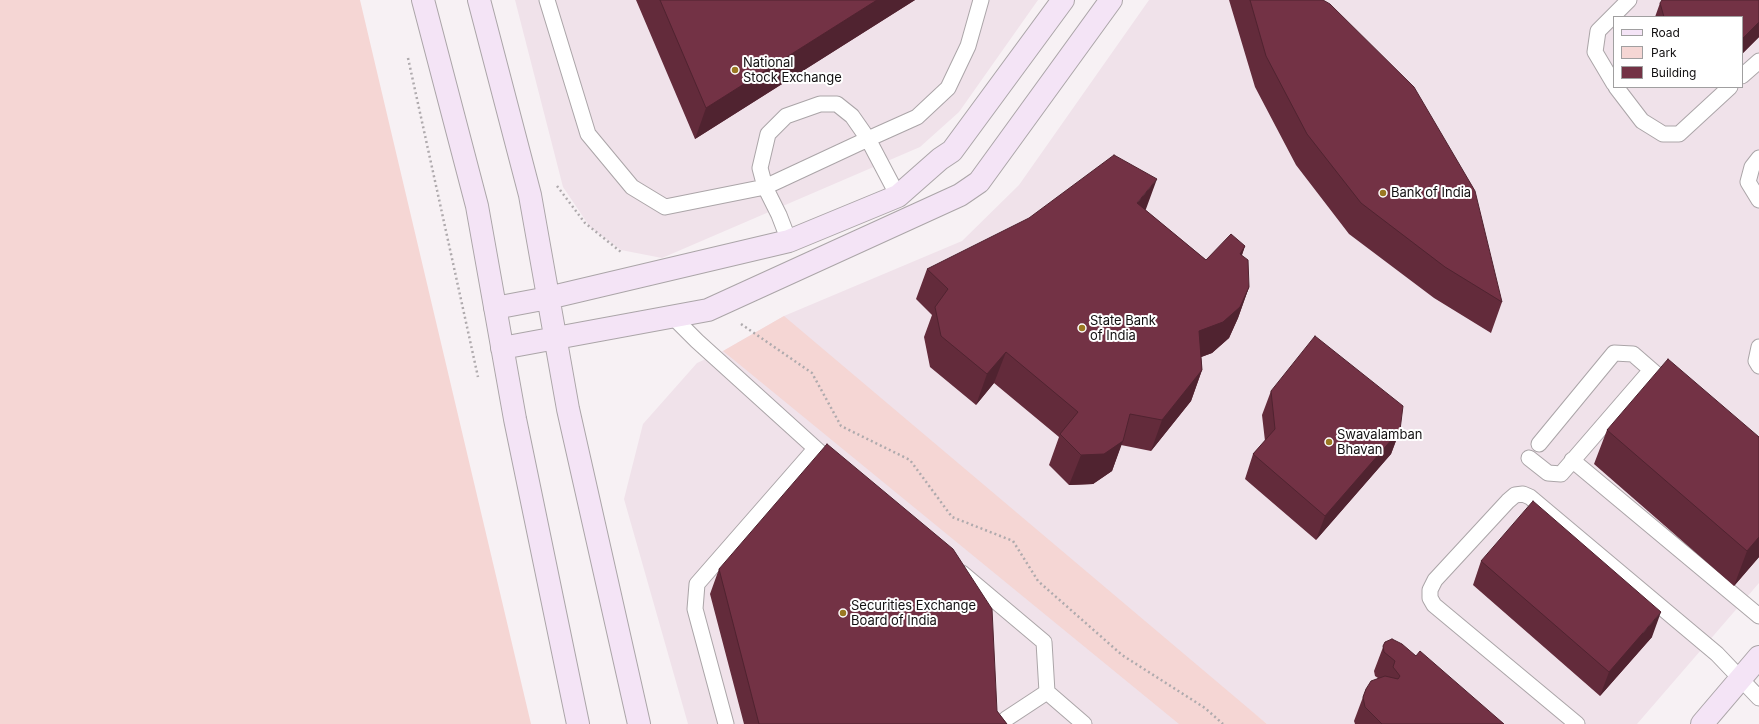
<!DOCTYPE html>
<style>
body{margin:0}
#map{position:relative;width:1759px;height:724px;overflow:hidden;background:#f7f1f4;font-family:Inter,sans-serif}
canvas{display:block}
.legend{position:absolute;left:1613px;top:16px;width:130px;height:72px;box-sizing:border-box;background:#fff;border:1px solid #a09fa0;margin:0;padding:5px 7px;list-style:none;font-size:12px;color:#121011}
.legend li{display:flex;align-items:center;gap:8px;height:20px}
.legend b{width:20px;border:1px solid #a09fa0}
</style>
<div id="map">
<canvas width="1759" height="724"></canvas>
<ul class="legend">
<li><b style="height:5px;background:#f4e4f6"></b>Road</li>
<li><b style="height:11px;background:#f5d6d4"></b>Park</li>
<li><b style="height:11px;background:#733245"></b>Building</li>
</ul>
</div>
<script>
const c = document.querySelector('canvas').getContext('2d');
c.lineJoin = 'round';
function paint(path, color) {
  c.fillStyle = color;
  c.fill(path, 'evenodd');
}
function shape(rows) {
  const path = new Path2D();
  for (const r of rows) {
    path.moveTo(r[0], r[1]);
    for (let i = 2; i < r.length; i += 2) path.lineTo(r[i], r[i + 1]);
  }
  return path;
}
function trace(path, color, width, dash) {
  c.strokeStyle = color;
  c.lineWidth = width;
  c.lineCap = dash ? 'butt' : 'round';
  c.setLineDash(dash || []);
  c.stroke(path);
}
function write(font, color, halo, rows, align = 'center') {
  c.font = font + ' Inter,sans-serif';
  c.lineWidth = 4;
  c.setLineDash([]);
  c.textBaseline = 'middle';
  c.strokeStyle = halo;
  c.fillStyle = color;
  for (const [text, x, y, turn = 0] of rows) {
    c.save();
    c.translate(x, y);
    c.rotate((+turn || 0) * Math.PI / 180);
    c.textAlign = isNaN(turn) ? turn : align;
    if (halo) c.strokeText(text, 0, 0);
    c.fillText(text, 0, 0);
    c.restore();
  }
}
paint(shape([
 [515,0,1038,0,959,112,920,147,662,258,621,250,590,227,563,187],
 [1149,0,1759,0,1759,583,1637,724,1267,724,1248,709,1235,724,688,724,624,499,643,424,697,363,723,351,784,316,962,241,1019,185],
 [1614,17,1742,17,1742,87,1614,87]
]), '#f0e2ea');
paint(shape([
 [0,0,360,0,531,724,0,724],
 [784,316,1248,708,1267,724,1179,724,723,351]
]), '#f5d6d4');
const lane = shape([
 [547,0,588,134,632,187,665,207,765,187,779,215,789,241],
 [1742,76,1759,61],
 [1614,84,1595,52,1598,31,1629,0],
 [1616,87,1642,121,1663,134,1679,134,1730,87],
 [1759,158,1752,167,1748,182,1759,200],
 [898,196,868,139,859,126,852,116,837,104,820,104,786,116,768,134,760,168,765,187,868,139,917,117,948,88,968,46,981,0],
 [673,317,697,341,835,466],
 [1759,347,1756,361,1759,366],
 [1539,444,1614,353,1633,354,1671,387],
 [1529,458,1548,473,1561,474,1651,370],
 [1572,460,1759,616],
 [962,573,1044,642,1047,692,1084,724],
 [1006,719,1047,692],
 [726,724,695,609,697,584,815,449],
 [1577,724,1434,605,1430,598,1430,590,1435,580,1508,501,1515,495,1523,494,1530,497,1717,654,1759,698]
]);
const secondary = shape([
 [423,0,477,206,515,419,578,724],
 [479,0,530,195,568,409,639,724],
 [495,308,548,298,789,241,898,196,940,159,952,151,1063,0],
 [502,348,708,310,960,195,979,182,1111,0],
 [1702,724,1759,657]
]);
trace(lane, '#aba5a8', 17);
trace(secondary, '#aba5a8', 24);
trace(shape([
 [408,58,478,377],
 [557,186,585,223,621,252],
 [741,324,812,373,841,426,910,460,952,517,1013,541,1038,581,1122,655,1205,708,1223,724]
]), '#afaaad', 2.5, [2, 3]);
trace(lane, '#fff', 15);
trace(secondary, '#f4e4f6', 22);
paint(shape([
 [636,0,915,0,695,139],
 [1229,0,1323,0,1502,302,1491,333,1434,298,1349,234,1296,165,1255,87],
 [1759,0,1759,37,1742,54,1742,17,1655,17,1660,3],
 [1146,209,1145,210,1206,260,1245,246,1242,255,1249,287,1238,318,1229,338,1212,353,1201,357,1202,370,1191,401,1151,451,1121,445,1112,471,1093,484,1069,485,1049,465,1059,437,994,383,976,405,930,367,924,337,932,315,916,299,927,269],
 [1271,391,1400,430,1391,454,1316,540,1245,479,1253,454,1265,441,1262,415],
 [1607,430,1759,437,1759,557,1734,586,1594,464],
 [1481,561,1652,637,1600,696,1473,585],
 [719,569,997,711,1007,724,744,724,710,594],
 [1385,642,1416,656,1504,724,1355,724,1354,721,1366,689,1378,678,1375,676,1374,671]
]), '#632b3b');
paint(shape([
 [877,0,915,0,695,139,706,108],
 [1759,22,1759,37,1742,54,1742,39],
 [1157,179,1146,209,1126,234,1137,203],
 [1245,246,1234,277,1240,254],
 [1249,287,1238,318,1229,338,1212,353,1188,362,1199,331],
 [1006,352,994,383,976,405,987,374],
 [1202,370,1191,401,1151,451,1162,420],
 [1400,430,1391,454,1316,540,1325,516],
 [1123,441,1112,471,1093,484,1069,485,1081,455],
 [1759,537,1759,557,1734,586,1747,551],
 [1661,612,1652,637,1600,696,1609,672]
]), '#502330');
const building = shape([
 [660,0,877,0,706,108,660,0],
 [1250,0,1323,0,1330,4,1414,87,1475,191,1502,302,1445,267,1361,203,1307,134,1266,56,1250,0],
 [1662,0,1759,0,1759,22,1742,39,1742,17,1664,17,1660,3,1662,0],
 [1114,155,1157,179,1137,203,1206,260,1231,234,1245,246,1240,254,1248,260,1249,287,1240,307,1223,322,1199,331,1202,370,1162,420,1130,414,1123,441,1104,454,1081,455,1060,434,1078,412,1006,352,987,374,941,336,935,307,948,289,927,269,1029,218,1114,155],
 [1315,336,1403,406,1400,430,1325,516,1253,454,1275,429,1271,391,1315,336],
 [1668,359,1759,437,1759,537,1747,551,1607,430,1668,359],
 [827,444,953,549,992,609,997,711,1007,724,759,724,719,569,827,444],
 [1533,501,1661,612,1609,672,1481,561,1533,501],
 [1392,639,1402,644,1416,656,1420,651,1504,724,1382,724,1365,707,1363,697,1366,689,1371,681,1385,676,1398,679,1400,676,1393,667,1395,661,1384,652,1383,646,1385,642,1392,639]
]);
paint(building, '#733245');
trace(building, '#502330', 1);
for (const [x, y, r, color] of [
 [735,70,4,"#9a7822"],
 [1383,193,4,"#9a7822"],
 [1082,328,4,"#9a7822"],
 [1329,442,4,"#9a7822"],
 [843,613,4,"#9a7822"]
]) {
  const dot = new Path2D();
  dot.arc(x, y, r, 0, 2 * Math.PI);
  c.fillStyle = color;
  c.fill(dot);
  trace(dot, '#fff', 1.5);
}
write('13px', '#121011', '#fff', [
 ["National",743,63],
 ["Stock Exchange",743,78],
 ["Bank of India",1391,193],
 ["State Bank",1090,321],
 ["of India",1090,336],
 ["Swavalamban",1337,435],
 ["Bhavan",1337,450],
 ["Securities Exchange",851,606],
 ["Board of India",851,621]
], 'left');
</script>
